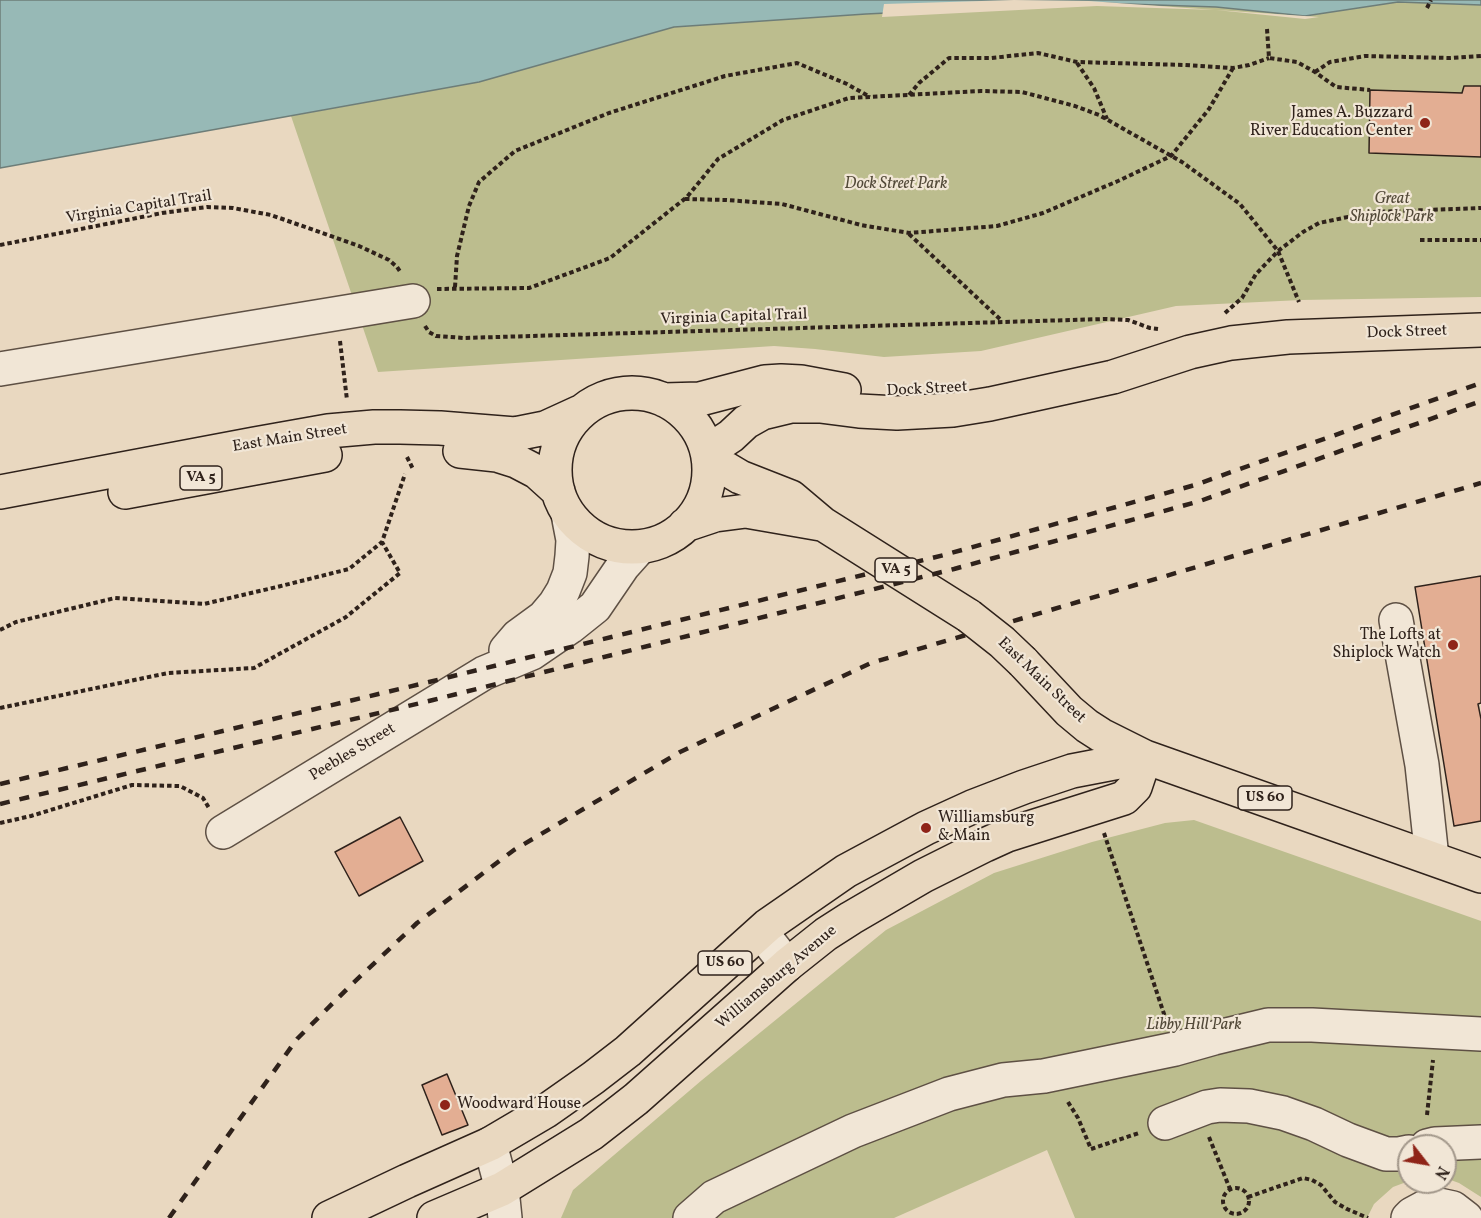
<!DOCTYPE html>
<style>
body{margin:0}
#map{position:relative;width:1481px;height:1218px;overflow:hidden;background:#e9d8c0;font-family:Vollkorn,serif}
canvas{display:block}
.north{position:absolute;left:1397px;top:1134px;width:60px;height:60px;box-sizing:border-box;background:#f1e6d6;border:2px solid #a3988b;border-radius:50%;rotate:121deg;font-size:16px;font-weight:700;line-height:24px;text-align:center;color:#2f221b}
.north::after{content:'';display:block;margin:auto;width:21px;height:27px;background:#8f2418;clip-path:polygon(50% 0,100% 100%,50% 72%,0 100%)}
</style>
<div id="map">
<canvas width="1481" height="1218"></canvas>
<div class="north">N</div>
</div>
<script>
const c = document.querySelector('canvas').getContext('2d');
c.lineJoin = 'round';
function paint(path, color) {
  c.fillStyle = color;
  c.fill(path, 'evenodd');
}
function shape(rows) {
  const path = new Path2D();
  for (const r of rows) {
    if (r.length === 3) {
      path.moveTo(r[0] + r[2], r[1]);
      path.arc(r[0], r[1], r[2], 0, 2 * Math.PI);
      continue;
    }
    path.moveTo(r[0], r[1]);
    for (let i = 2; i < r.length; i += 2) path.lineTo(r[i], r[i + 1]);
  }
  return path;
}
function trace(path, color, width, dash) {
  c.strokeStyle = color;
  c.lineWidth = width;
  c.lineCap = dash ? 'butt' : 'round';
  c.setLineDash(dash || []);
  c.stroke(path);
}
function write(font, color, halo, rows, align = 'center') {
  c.font = font + ' Vollkorn,serif';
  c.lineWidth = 4.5;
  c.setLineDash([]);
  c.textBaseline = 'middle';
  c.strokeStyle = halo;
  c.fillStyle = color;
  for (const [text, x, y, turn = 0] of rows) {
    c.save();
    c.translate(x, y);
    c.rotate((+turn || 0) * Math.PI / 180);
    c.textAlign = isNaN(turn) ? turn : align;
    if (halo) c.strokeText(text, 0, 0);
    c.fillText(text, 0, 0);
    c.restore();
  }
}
paint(shape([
 [1398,2,1481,5,1481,297,1301,300,1176,306,981,351,884,357,815,349,774,346,378,372,291,116,479,82,674,27,866,14,1097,3,1216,7,1305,16],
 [1194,820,1481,921,1481,1197,1459,1183,1445,1178,1445,1146,1409,1146,1409,1181,1393,1187,1374,1204,1367,1218,1075,1218,1047,1150,894,1218,561,1218,573,1190,702,1080,886,930,994,873,1092,842,1165,823]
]), '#bcbd8e');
const water = shape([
 [0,0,1481,0,1481,5,1398,2,1305,16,1216,7,1097,3,866,14,674,27,479,82,0,168,0,0]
]);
paint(water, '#97b9b6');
trace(water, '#6d7d78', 1.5);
paint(shape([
 [1014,0,1089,1,1215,10,1097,6,882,17,884,4],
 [1216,10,1319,17,1305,19]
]), '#e9d8c0');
const building = shape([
 [1464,86,1481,86,1481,157,1369,153,1370,90,1462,93,1464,86],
 [1481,576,1481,703,1478,704,1481,719,1481,821,1454,826,1415,587,1481,576],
 [400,817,423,861,359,896,335,852,400,817],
 [447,1074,468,1125,442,1135,422,1085,447,1074]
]);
paint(building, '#e3ae93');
trace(building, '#2f221b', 1.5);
const minor = shape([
 [0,369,413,301],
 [1396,620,1422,765,1432,858],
 [506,650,518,636,544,617,555,604,563,591,570,573,572,556,573,540,568,514],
 [223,832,484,673,532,653,570,627,595,607,623,566,640,547],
 [761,932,787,965],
 [1165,1123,1207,1107,1220,1105,1249,1106,1283,1113,1314,1124,1348,1140,1386,1154,1399,1154,1409,1152],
 [490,1144,502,1189,505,1218],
 [1427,1146,1435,1144,1481,1142],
 [690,1218,714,1197,853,1131,949,1094,1003,1080,1044,1076,1175,1049,1214,1038,1268,1025,1312,1025,1481,1034],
 [1408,1218,1412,1214,1425,1207,1439,1205,1453,1208,1466,1218]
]);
const major = shape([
 [632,470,77],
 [664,400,700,399,765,382,781,381,801,382,844,390],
 [460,451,497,455,516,461,537,472,558,491],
 [707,452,731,436,746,422,762,413,791,406,820,406,859,411,897,413,953,410,990,404,1113,377,1190,352,1231,343,1288,337,1481,330],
 [708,458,740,477,791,497,823,524,969,616],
 [0,492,255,444,328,431,374,427,400,427,440,428,515,434,545,428,580,412],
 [125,492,325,455],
 [685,525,715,515,746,511,821,524],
 [1023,662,1069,711,1087,726,1101,735,1145,757,1481,876],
 [329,1218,407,1181,490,1144,546,1111,593,1078,628,1051,768,925,846,871,926,828,972,807,1024,787,1072,771,1145,757],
 [434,1218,502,1189,591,1134,636,1099,787,965,826,934,851,918,923,876,985,845,1007,835,1124,798,1135,787,1145,757]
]);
trace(minor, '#5e5044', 36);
trace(major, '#2f221b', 36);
trace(shape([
 [1427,8,1431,0],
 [1267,29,1269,58,1297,62,1315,72,1336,87,1370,90],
 [1077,63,1094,88,1107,119],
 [1315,72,1330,62,1365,56,1449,58,1481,56],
 [909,95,919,83,949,58,991,58,1038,53,1077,62,1184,65,1233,68,1249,65,1269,58],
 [685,199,726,200,782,204,861,225,909,233,997,226,1043,213,1118,181,1171,156,1209,109,1233,68],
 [909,234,1002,321],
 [1420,240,1481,240],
 [0,245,162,213,207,207,233,208,271,215,359,246,389,260,397,267,401,273],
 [455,287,457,256,469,206,479,182,515,151,609,113,725,76,797,63,847,84,870,97],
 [437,289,529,288,610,258,687,197,718,159,783,120,849,98,981,91,1022,92,1075,106,1099,115,1182,162,1240,204,1278,251,1299,302],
 [1225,313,1242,298,1256,274,1278,251,1303,232,1319,223,1372,212,1481,208],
 [425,326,429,332,436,336,464,338,1105,319,1128,320,1150,328,1158,329],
 [340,341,347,400],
 [407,457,413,469],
 [0,630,16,622,115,598,204,604,281,586,349,569,382,542,405,474],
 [0,708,168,673,254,668,346,617,400,573,382,542],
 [0,823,31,816,132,785,180,786,203,798,209,808],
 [1104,833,1167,1023],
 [1068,1102,1078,1118,1091,1149,1139,1133],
 [1427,1115,1433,1060],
 [1209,1137,1230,1189],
 [1236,1201,13],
 [1248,1197,1303,1178,1312,1180,1321,1185,1335,1202,1347,1209,1368,1218]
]), '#2f221b', 4, [4.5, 3]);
trace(minor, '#f1e6d6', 33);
trace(major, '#e9d8c0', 33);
trace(shape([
 [0,784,429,682,944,555,1195,485,1481,383],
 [0,804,433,700,954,569,1200,501,1481,401],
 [169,1218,297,1039,350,986,417,923,514,850,680,752,871,663,1481,483]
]), '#2f221b', 4.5, [10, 10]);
const majorBridge = shape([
 [969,616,1002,642,1023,662]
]);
trace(majorBridge, '#2f221b', 36, []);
trace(majorBridge, '#e9d8c0', 33);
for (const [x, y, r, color] of [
 [1425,123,6,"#8f2418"],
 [1453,645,6,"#8f2418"],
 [926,828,6,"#8f2418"],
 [445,1105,6,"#8f2418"]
]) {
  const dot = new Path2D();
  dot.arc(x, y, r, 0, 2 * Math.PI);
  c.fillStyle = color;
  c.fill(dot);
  trace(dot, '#f1e6d6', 2);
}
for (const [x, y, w] of [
 [201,478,42],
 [896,570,42],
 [1265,798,54],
 [725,963,54]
]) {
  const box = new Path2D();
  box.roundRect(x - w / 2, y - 12, w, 24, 4.5);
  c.fillStyle = '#f1e6d6';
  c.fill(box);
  trace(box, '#2f221b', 1.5);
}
write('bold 15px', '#2f221b', null, [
 ["VA 5",201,478],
 ["VA 5",896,570],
 ["US 60",1265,798],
 ["US 60",725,963]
]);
write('16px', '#2f221b', '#f1e6d6', [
 ["James A. Buzzard",1413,114],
 ["River Education Center",1413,132],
 ["The Lofts at",1441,636],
 ["Shiplock Watch",1441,654],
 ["Williamsburg",938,819,"left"],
 ["& Main",938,837,"left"],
 ["Woodward House",457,1105,"left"]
], 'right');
write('italic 16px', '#524938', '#f1e6d6', [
 ["Dock Street Park",896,185],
 ["Great",1392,200],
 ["Shiplock Park",1392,218],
 ["Libby Hill Park",1194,1026]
]);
write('16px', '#2f221b', '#f1e6d6', [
 ["Virginia Capital Trail",139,208,-9],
 ["Virginia Capital Trail",734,318,-2],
 ["Dock Street",1407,333,-2],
 ["Dock Street",927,390,-3],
 ["East Main Street",290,439,-9],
 ["East Main Street",1041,681,44],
 ["Peebles Street",353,753,-31],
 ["Williamsburg Avenue",777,978,-40]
]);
</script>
